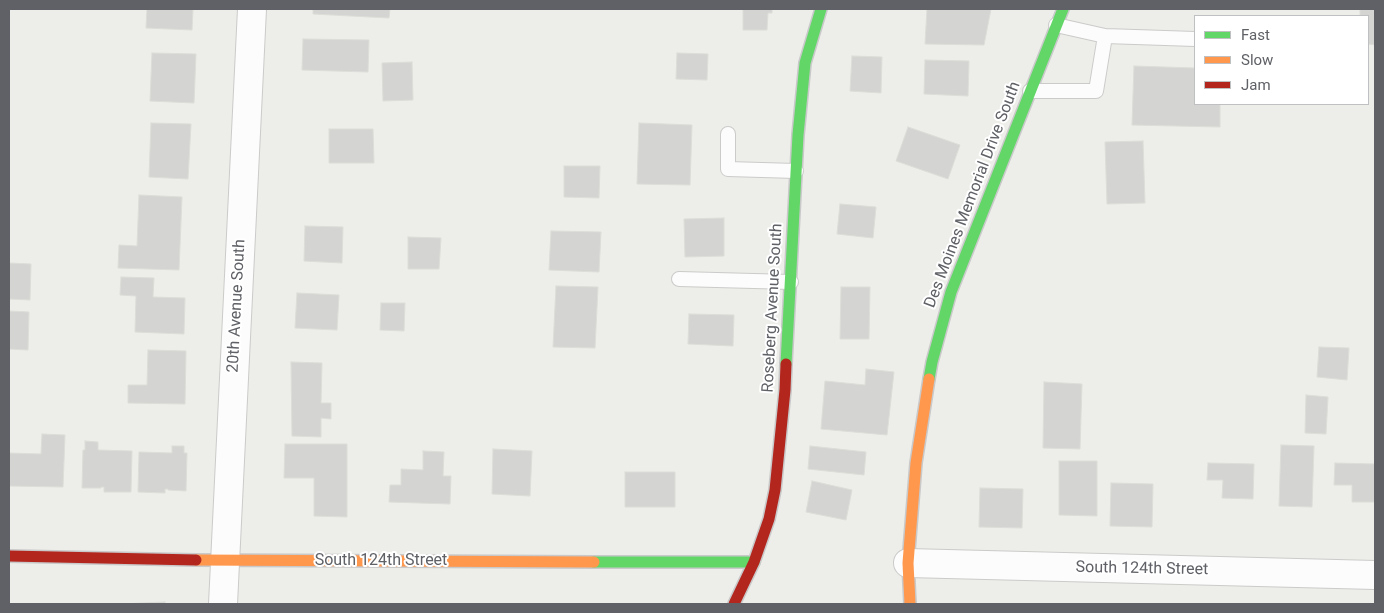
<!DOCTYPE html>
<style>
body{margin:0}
#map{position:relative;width:1384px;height:613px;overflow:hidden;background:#edede9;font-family:Roboto,sans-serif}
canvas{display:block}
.frame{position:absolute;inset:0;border:10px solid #5f6166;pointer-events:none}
.legend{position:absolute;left:1194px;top:15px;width:175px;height:90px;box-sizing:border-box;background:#fff;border:1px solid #bfc0c2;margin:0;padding:6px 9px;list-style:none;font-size:15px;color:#5f6166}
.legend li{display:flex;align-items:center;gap:10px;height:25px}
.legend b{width:25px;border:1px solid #bfc0c2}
</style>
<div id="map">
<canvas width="1384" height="613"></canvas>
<div class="frame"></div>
<ul class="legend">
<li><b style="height:6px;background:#63d668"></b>Fast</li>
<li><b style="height:6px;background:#ff974d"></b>Slow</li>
<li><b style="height:6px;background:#b3261e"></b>Jam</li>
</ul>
</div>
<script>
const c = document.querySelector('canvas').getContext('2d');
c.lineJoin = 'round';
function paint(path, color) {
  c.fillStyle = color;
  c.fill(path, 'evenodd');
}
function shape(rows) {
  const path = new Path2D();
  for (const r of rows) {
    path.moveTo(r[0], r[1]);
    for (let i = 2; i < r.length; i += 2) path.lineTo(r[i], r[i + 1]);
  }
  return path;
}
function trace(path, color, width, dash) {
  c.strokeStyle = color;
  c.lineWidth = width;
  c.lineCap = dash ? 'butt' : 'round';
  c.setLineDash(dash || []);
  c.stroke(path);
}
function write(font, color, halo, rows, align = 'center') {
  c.font = font + ' Roboto,sans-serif';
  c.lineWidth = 4;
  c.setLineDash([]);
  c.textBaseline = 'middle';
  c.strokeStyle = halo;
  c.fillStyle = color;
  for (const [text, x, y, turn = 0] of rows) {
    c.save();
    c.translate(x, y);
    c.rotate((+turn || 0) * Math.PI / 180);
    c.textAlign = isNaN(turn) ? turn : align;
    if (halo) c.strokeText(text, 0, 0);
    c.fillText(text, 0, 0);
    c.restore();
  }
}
const building = shape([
 [147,9,193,9,192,30,146,28,147,9],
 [313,9,390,9,389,18,313,14,313,9],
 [743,9,772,9,772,13,768,13,767,30,743,30,743,9],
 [927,9,991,9,984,45,925,44,927,9],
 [1360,9,1375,9,1375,45,1368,44,1368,16,1360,16,1360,9],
 [303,39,369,40,368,72,302,70,303,39],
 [152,53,196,54,194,103,150,101,152,53],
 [677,53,708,54,707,80,676,79,677,53],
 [852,56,882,57,881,93,850,91,852,56],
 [925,60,969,61,968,96,924,94,925,60],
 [412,62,413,100,383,101,382,63,412,62],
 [1134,66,1195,68,1195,104,1220,104,1220,127,1132,125,1134,66],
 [151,123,191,124,188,179,149,177,151,123],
 [639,123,692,125,690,185,637,184,639,123],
 [908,127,960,145,948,179,896,161,908,127],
 [329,129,373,129,374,163,329,163,329,129],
 [1143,141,1145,203,1107,204,1105,142,1143,141],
 [564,166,600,166,599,198,564,197,564,166],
 [139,195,182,197,179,270,118,268,119,245,137,246,139,195],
 [840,204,876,207,873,238,837,234,840,204],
 [724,218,724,256,685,257,684,219,724,218],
 [305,226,343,227,342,263,304,261,305,226],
 [551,231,601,232,599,272,549,270,551,231],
 [408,237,441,238,439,269,408,269,408,237],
 [9,263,31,264,30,300,9,299,9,263],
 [121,277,154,278,153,297,185,298,184,334,135,332,136,296,120,295,121,277],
 [556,286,598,287,595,348,553,347,556,286],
 [841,287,870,287,869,339,840,339,841,287],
 [297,293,339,295,337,330,295,328,297,293],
 [381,303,405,303,404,331,380,330,381,303],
 [9,311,29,312,28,350,9,349,9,311],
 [689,314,734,315,733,346,688,344,689,314],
 [1319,347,1349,348,1347,380,1317,377,1319,347],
 [148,350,186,351,185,404,128,403,128,385,147,385,148,350],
 [291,362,322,363,321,403,331,403,331,419,321,418,321,437,292,436,291,362],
 [866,369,894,372,887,435,821,429,825,381,865,385,866,369],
 [1044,382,1082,384,1080,449,1043,448,1044,382],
 [1306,395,1328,397,1326,434,1305,433,1306,395],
 [42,434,65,435,63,487,9,486,9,453,41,454,42,434],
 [85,441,98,442,98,450,132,451,131,492,104,492,104,487,101,487,101,488,82,488,83,450,85,450,85,441],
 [285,444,347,444,347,517,314,516,314,478,284,478,285,444],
 [1281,445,1314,446,1312,507,1279,506,1281,445],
 [172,446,184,446,184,453,187,453,186,491,168,490,168,489,165,489,165,493,138,492,139,452,172,453,172,446],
 [810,446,866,452,864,475,808,469,810,446],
 [493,449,532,451,530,496,492,494,493,449],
 [423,451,444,452,443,476,451,476,450,504,389,502,390,485,401,485,401,469,423,470,423,451],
 [1059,461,1097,461,1097,516,1059,515,1059,461],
 [1208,463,1254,464,1253,499,1222,498,1223,480,1207,480,1208,463],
 [1335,463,1375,464,1375,502,1352,502,1352,485,1334,485,1335,463],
 [625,472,675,472,675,507,625,507,625,472],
 [812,481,852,490,846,520,806,512,812,481],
 [1111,483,1153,484,1152,527,1110,526,1111,483],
 [980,488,1023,489,1022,528,979,527,980,488],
 [165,602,165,604,120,604,165,602]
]);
paint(building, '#d4d4d2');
trace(building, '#dcdcd8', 1);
const lane = shape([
 [1056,25,1105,36],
 [1030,91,1096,91,1105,36,1195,39],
 [728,134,728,169,796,171],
 [679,279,791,282]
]);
const street = shape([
 [908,563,1375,575],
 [223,604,252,9]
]);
const fast = shape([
 [786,364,798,135,805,63,821,9],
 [929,379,932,362,951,292,1063,9],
 [594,562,754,562]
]);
const slow = shape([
 [196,560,594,562],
 [910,604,908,563,916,463,929,379]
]);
const jam = shape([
 [9,556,196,560],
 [734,604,754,562,769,519,775,490,785,390,786,364]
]);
trace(lane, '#cbcbca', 16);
trace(street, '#cbcbca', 30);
trace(fast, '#c9c9ca', 14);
trace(slow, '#c9c9ca', 14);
trace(jam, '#c9c9ca', 14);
trace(lane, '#fcfcfc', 14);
trace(street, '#fcfcfc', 28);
trace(fast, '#63d668', 11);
trace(slow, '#ff974d', 11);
trace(jam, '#b3261e', 11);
write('16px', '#5f6166', '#fff', [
 ["Des Moines Memorial Drive South",973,195,-69],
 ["20th Avenue South",237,306,-87],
 ["Roseberg Avenue South",773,308,-87],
 ["South 124th Street",381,561],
 ["South 124th Street",1142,569,1]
]);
</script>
